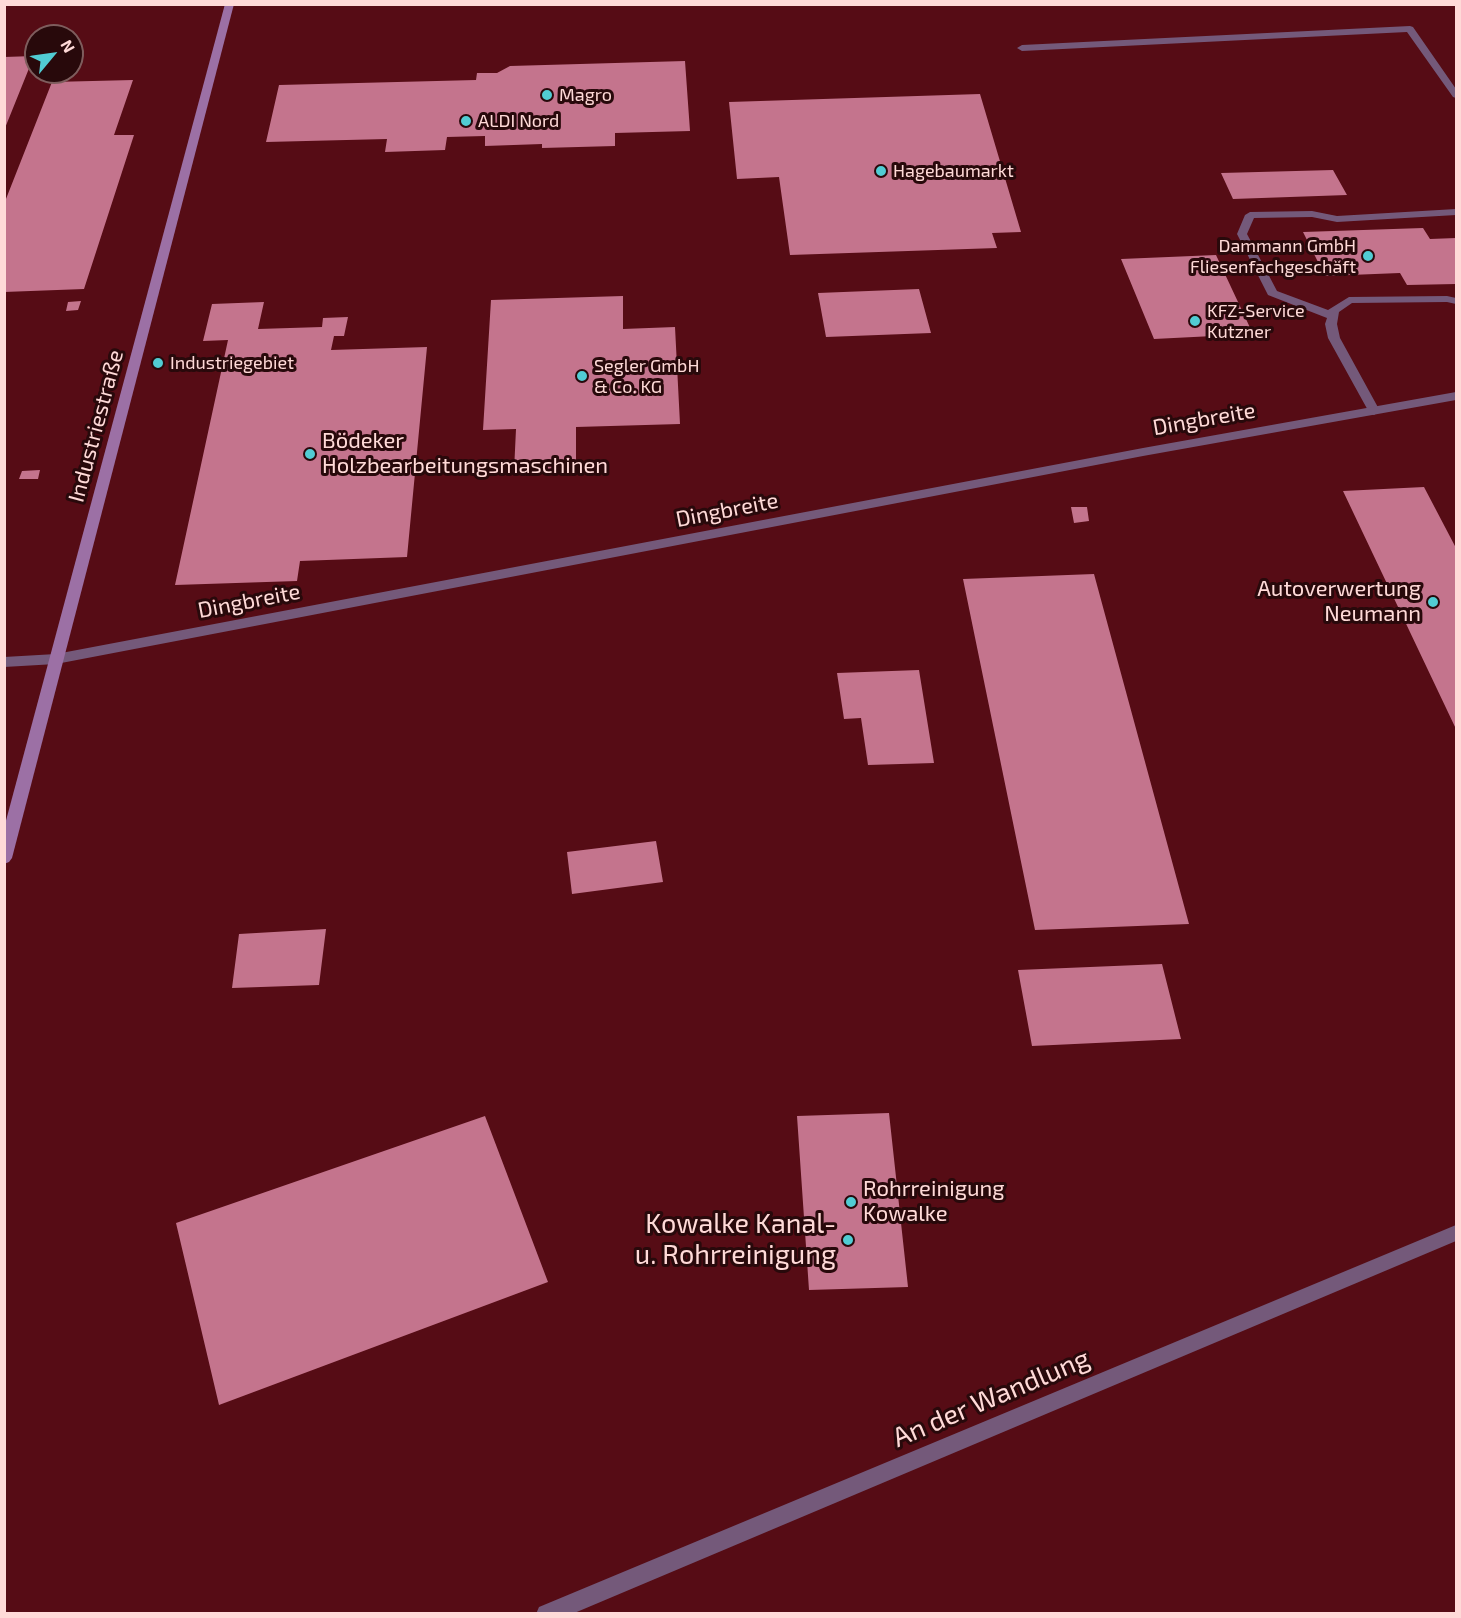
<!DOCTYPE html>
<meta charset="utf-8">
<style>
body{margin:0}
#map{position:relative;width:1461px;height:1618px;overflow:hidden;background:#560c15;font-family:"Exo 2",sans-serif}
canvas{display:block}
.frame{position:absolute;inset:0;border:6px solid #ffdad8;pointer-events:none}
.north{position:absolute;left:24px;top:24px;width:60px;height:60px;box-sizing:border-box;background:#28090b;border:2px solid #7e5d5d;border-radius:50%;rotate:61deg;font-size:16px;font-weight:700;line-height:24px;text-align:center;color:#ffdad8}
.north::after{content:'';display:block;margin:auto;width:21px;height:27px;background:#51ccd3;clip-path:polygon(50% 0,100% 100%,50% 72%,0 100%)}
</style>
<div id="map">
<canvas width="1461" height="1618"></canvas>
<div class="frame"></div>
<div class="north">N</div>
</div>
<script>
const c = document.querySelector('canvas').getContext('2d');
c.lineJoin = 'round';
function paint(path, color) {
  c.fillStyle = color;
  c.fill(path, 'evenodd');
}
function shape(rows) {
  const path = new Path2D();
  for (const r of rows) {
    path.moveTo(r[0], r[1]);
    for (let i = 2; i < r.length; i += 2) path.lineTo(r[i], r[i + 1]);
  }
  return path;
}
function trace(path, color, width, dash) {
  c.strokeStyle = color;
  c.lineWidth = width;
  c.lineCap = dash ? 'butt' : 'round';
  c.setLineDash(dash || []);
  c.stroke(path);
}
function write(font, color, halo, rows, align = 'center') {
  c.font = font + ' "Exo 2",sans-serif';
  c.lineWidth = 6;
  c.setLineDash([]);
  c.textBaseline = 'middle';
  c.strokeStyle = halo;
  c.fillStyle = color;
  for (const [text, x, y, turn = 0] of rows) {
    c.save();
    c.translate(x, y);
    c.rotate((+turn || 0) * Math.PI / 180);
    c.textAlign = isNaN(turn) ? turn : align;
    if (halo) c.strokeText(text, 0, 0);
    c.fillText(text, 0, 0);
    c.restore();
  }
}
paint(shape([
 [34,56,5,128,4,128,4,57],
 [685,61,690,131,615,133,615,146,542,148,542,144,485,146,485,136,447,137,445,150,385,152,387,139,266,142,279,85,476,80,477,73,497,73,510,66],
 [133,80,114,135,134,135,84,289,4,292,4,204,52,82],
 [980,94,1021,232,992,233,997,248,790,255,779,177,737,179,729,102],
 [1333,170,1347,195,1233,199,1221,173],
 [1423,228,1430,239,1456,238,1456,284,1407,285,1400,273,1325,276,1303,232],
 [1216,255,1253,334,1154,339,1121,259],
 [919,289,931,333,826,337,818,293],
 [623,296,623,329,675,327,680,424,576,427,576,469,514,471,516,429,483,430,491,300],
 [81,301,78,310,66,311,68,302],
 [264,302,258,329,322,327,323,318,348,317,344,336,334,336,331,350,427,347,407,557,300,561,297,581,175,585,228,340,203,341,212,304],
 [40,470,38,479,19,479,22,471],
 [1424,487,1456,548,1456,729,1343,491],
 [1071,507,1087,507,1089,521,1074,523],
 [1094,574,1189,924,1035,930,963,579],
 [919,670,934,763,868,765,861,718,844,719,837,673],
 [656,841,663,882,572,894,567,852],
 [326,929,319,985,232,988,239,934],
 [1162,964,1181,1039,1032,1046,1018,970],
 [889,1113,908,1287,809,1290,797,1116],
 [485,1116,548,1282,219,1405,176,1223]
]), '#c4748d');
paint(shape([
 [1410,26,1413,27,1456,89,1456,98,1453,97,1407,32,1022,51,1017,48,1022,45,1410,26],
 [1456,209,1456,215,1337,222,1312,217,1254,218,1247,234,1277,291,1328,310,1349,297,1447,296,1456,298,1456,304,1447,302,1352,303,1339,312,1337,324,1340,338,1380,411,1374,415,1370,414,1328,338,1325,324,1327,318,1268,295,1237,234,1245,215,1250,212,1312,211,1337,216,1456,209]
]), '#74597a');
paint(shape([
 [1456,392,1456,400,1143,456,56,664,4,667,4,657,56,654,1143,448,1456,392],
 [1456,1225,1456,1241,572,1614,536,1614,539,1607,1456,1225]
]), '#74597a');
paint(shape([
 [225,4,234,4,12,858,9,862,4,864,4,828,225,4]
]), '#9c70a5');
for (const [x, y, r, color] of [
 [547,95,6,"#51ccd3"],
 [466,121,6,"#51ccd3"],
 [881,171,6,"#51ccd3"],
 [1368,256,6,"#51ccd3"],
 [1195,321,6,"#51ccd3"],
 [158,363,6,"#51ccd3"],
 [582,376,6,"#51ccd3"],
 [310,454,6,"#51ccd3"],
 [1433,602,6,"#51ccd3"],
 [851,1202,6,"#51ccd3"],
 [848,1240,6,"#51ccd3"]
]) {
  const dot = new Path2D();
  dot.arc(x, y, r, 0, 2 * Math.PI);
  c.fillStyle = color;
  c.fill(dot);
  trace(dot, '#28090b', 2);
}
write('18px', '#ffdad8', '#28090b', [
 ["Magro",559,95],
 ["ALDI Nord",478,121],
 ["Hagebaumarkt",893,171],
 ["Dammann GmbH",1356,246,"right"],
 ["Fliesenfachgeschäft",1356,267,"right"],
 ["KFZ-Service",1207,311],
 ["Kutzner",1207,332],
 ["Industriegebiet",170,363],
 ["Segler GmbH",594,366],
 ["& Co. KG",594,387]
], 'left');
write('22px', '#ffdad8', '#28090b', [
 ["Dingbreite",1204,419,-10],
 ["Industriestraße",96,426,-75],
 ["Dingbreite",727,510,-11],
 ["Dingbreite",249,601,-11]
]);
write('22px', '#ffdad8', '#28090b', [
 ["Bödeker",322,441],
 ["Holzbearbeitungsmaschinen",322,466],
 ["Autoverwertung",1421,589,"right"],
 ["Neumann",1421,614,"right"],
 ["Rohrreinigung",863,1189],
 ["Kowalke",863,1214]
], 'left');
write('27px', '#ffdad8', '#28090b', [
 ["Kowalke Kanal-",836,1224],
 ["u. Rohrreinigung",836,1255]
], 'right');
write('27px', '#ffdad8', '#28090b', [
 ["An der Wandlung",991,1398,-23]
]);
</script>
